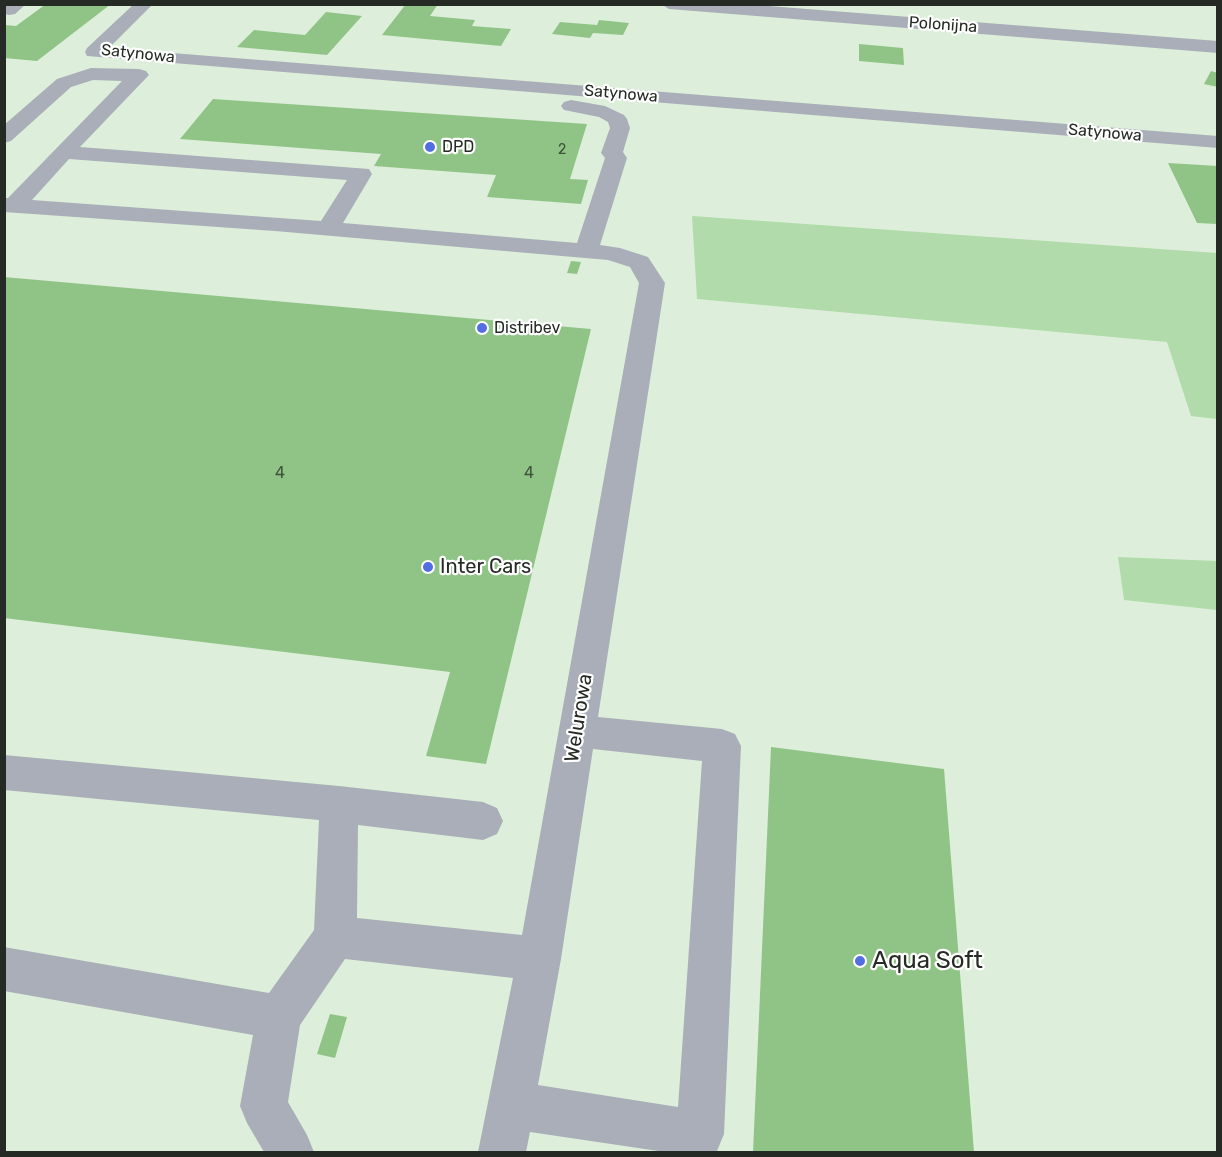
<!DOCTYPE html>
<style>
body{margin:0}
#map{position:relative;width:1222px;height:1157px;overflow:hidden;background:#ddefda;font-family:Rubik,sans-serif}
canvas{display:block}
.frame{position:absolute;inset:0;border:6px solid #252b24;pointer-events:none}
</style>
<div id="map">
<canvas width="1222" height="1157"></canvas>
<div class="frame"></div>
</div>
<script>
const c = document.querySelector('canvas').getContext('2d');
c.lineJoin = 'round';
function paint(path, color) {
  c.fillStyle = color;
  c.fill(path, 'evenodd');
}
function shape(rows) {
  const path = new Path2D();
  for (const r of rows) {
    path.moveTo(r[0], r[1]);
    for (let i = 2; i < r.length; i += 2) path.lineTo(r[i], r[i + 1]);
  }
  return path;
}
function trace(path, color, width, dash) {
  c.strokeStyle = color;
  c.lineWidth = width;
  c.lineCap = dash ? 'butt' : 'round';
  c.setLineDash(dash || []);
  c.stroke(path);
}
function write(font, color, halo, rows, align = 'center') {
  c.font = font + ' Rubik,sans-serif';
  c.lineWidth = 4.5;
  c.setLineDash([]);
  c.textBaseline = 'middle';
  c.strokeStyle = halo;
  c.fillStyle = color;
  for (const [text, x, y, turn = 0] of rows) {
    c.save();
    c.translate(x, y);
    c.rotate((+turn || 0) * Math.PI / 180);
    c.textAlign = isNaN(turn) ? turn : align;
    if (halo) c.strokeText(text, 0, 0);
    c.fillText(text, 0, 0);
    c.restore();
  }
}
paint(shape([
 [692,216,1217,253,1217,419,1191,416,1167,342,697,299],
 [1118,557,1217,561,1217,610,1124,600]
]), '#b1dbaa');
paint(shape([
 [46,4,111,4,37,61,4,58,4,25,16,26],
 [406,4,438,4,430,16,475,20,472,26,511,29,501,46,382,35],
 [326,12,362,16,327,55,237,47,254,30,305,35],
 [599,20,629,23,623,35,593,33,590,38,552,34,560,22,597,25],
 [859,44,903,48,904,65,859,61],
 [1211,71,1218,73,1218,87,1204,84],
 [213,99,587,124,570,179,588,180,581,204,487,197,496,175,374,166,381,154,180,139],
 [1168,163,1218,166,1218,224,1197,223],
 [571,261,581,262,577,274,567,273],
 [4,277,591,329,486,764,426,756,450,672,4,618],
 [771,747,944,769,974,1152,753,1152],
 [330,1014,347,1017,335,1058,317,1054]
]), '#90c487');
paint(shape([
 [5,4,26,4,15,14,9,15,4,14,5,4],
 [134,4,153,4,109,48,1218,136,1218,148,87,56,85,52,87,48,134,4],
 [661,4,743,4,1218,41,1218,53,669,9,661,4],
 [91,68,139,69,146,71,149,75,80,147,369,169,372,174,343,223,577,243,605,158,601,153,610,128,608,122,599,117,564,110,561,106,564,102,571,100,605,106,624,115,627,119,630,128,623,152,627,158,600,245,620,248,648,257,665,283,598,717,722,729,735,734,741,746,724,1134,717,1151,665,1152,530,1132,526,1152,478,1152,513,978,345,959,300,1025,288,1102,307,1135,314,1152,264,1152,247,1123,240,1106,253,1035,4,991,4,947,269,993,314,930,319,820,4,790,4,755,339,786,483,802,497,808,503,821,497,834,483,840,358,825,357,918,522,935,639,283,630,267,608,260,275,231,4,212,4,198,8,198,122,81,93,80,71,87,11,141,4,143,4,125,57,79,91,68],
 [69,159,347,180,321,221,32,200,69,159],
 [593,749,702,761,678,1107,538,1085,561,959,593,749]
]), '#aaaeb8');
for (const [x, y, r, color] of [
 [430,147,6,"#536de2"],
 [482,328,6,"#536de2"],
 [428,567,6,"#536de2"],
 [860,961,6,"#536de2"]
]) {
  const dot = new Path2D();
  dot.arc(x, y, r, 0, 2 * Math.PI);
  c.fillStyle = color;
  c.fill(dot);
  trace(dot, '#fff', 2);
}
write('14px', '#40513d', null, [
 ["2",562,150]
]);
write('16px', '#252b24', '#fff', [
 ["Polonijna",943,25,4],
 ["Satynowa",138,54,6],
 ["Satynowa",621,94,5],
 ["Satynowa",1105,133,5]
]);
write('16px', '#252b24', '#fff', [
 ["DPD",442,147],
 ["Distribev",494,328]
], 'left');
write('16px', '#40513d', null, [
 ["4",280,473],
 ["4",529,473]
]);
write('20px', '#252b24', '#fff', [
 ["Inter Cars",440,567]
], 'left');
write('20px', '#252b24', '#fff', [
 ["Welurowa",579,718,-81]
]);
write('24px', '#252b24', '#fff', [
 ["Aqua Soft",872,961]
], 'left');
</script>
